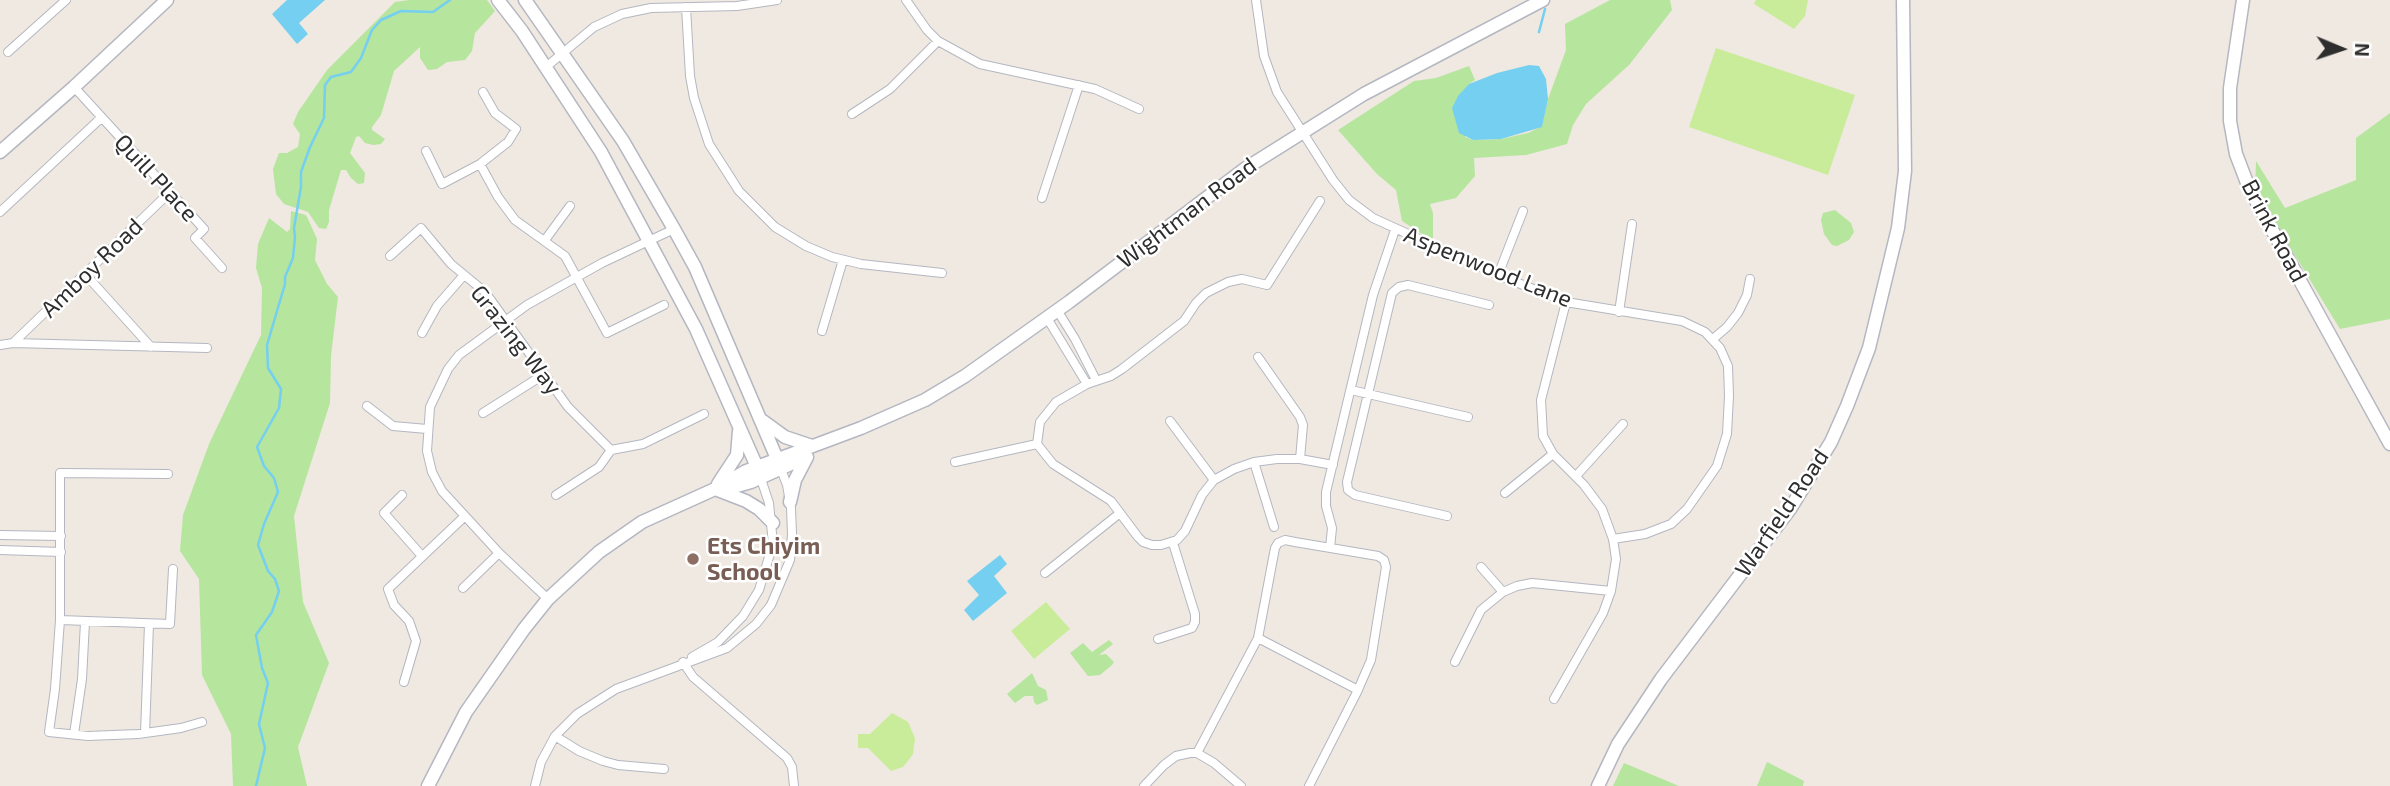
<!DOCTYPE html>
<style>
body{margin:0}
#map{position:relative;width:2390px;height:786px;overflow:hidden;background:#efe9e1;font-family:"Exo 2",sans-serif}
canvas{display:block}
.north{position:absolute;left:2306px;top:14px;width:70px;height:70px;-webkit-text-stroke:5px #fff;paint-order:stroke;rotate:92deg;font-size:19px;font-weight:700;line-height:28px;text-align:center;color:#2e2e2e}
.north::after{content:'';display:block;margin:auto;width:24px;height:32px;background:#2e2e2e;clip-path:polygon(50% 0,100% 100%,50% 72%,0 100%)}
</style>
<div id="map">
<canvas width="2390" height="786"></canvas>
<div class="north">N</div>
</div>
<script>
const c = document.querySelector('canvas').getContext('2d');
c.lineJoin = 'round';
function paint(path, color) {
  c.fillStyle = color;
  c.fill(path, 'evenodd');
}
function shape(rows) {
  const path = new Path2D();
  for (const r of rows) {
    path.moveTo(r[0], r[1]);
    for (let i = 2; i < r.length; i += 2) path.lineTo(r[i], r[i + 1]);
  }
  return path;
}
function trace(path, color, width, dash) {
  c.strokeStyle = color;
  c.lineWidth = width;
  c.lineCap = dash ? 'butt' : 'round';
  c.setLineDash(dash || []);
  c.stroke(path);
}
function write(font, color, halo, rows, align = 'center') {
  c.font = font + ' "Exo 2",sans-serif';
  c.lineWidth = 5;
  c.setLineDash([]);
  c.textBaseline = 'middle';
  c.strokeStyle = halo;
  c.fillStyle = color;
  for (const [text, x, y, turn = 0] of rows) {
    c.save();
    c.translate(x, y);
    c.rotate((+turn || 0) * Math.PI / 180);
    c.textAlign = isNaN(turn) ? turn : align;
    if (halo) c.strokeText(text, 0, 0);
    c.fillText(text, 0, 0);
    c.restore();
  }
}
paint(shape([
 [409,0,487,0,495,11,475,33,472,51,465,60,447,62,437,69,428,70,420,58,420,47,394,71,381,115,372,127,372,130,385,139,381,144,373,145,365,143,359,136,356,137,350,153,365,173,364,183,358,184,351,178,346,170,341,170,329,210,329,222,326,229,319,228,308,212,284,204,276,194,273,169,279,153,287,153,298,147,300,134,293,124,298,112,327,70,395,2],
 [1610,0,1670,0,1672,10,1629,65,1586,104,1573,125,1567,144,1526,155,1474,158,1475,176,1456,198,1430,204,1433,213,1433,241,1402,221,1396,190,1377,174,1338,130,1414,81,1436,78,1469,66,1475,80,1469,84,1465,137,1473,140,1501,139,1528,133,1542,126,1548,99,1566,50,1565,24],
 [2390,113,2390,319,2340,329,2255,190,2256,161,2285,208,2356,180,2356,138],
 [1835,210,1851,223,1854,232,1849,240,1837,246,1832,245,1824,234,1821,220,1823,213],
 [291,211,306,215,309,221,317,239,315,260,327,284,338,297,331,356,330,403,294,516,303,602,329,663,298,747,307,786,233,786,231,734,202,675,199,579,180,551,183,515,209,444,261,335,262,288,256,268,258,244,269,218,287,232,290,229],
 [1109,640,1113,644,1099,655,1106,654,1114,662,1112,665,1100,675,1088,676,1070,653,1083,643,1092,652],
 [1032,673,1038,686,1046,690,1048,700,1037,705,1034,702,1033,696,1025,696,1015,703,1007,694],
 [1767,762,1804,781,1803,786,1757,786],
 [1624,763,1679,786,1613,786]
]), '#b6e59e');
paint(shape([
 [1756,0,1808,0,1805,16,1794,29,1754,4],
 [1716,48,1855,95,1828,175,1689,127],
 [1046,602,1070,629,1034,659,1011,631],
 [892,713,908,722,915,738,913,754,908,761,903,767,891,771,868,748,858,748,858,734,870,734]
]), '#c9ec9a');
paint(shape([
 [287,0,325,0,299,23,308,34,297,44,272,14],
 [1529,65,1539,66,1546,79,1548,99,1542,127,1501,139,1473,140,1459,133,1452,108,1458,96,1469,84,1497,73],
 [1000,555,1007,564,994,576,1007,593,973,621,964,610,979,595,967,581]
]), '#75cff0');
trace(shape([
 [1539,32,1545,9],
 [256,786,265,748,259,724,268,683,262,668,256,635,272,612,279,591,275,579,268,571,258,545,264,524,278,492,274,478,264,466,257,447,279,408,281,389,268,368,267,345,285,284,285,277,293,258,295,237,294,228,301,187,301,172,310,147,324,118,325,85,331,77,351,72,361,58,372,30,381,20,401,11,433,12,450,0]
]), '#75cff0', 2.5);
const street = shape([
 [906,0,927,30,938,41,980,64,1095,89,1139,109],
 [1256,0,1264,56,1277,92,1333,180,1349,200,1373,218,1498,275,1566,302,1682,321,1705,332,1720,348,1728,366,1729,396,1727,434,1717,466,1687,509,1671,524,1645,534,1613,539],
 [686,7,690,76,694,98,709,144,739,191,775,227,806,246,832,257,861,264,942,273],
 [8,52,66,0],
 [546,67,594,27,622,14,651,8,737,6,777,0],
 [74,87,204,229,195,238,222,268],
 [852,114,890,89,938,41],
 [426,151,442,184,480,164,508,142,516,129,495,113,483,92],
 [480,164,498,197,515,220,565,256,607,333,664,305],
 [1042,198,1079,85],
 [1320,201,1267,285,1242,279,1228,282,1206,293,1196,303,1184,321,1122,369,1111,376,1087,384,1056,402,1040,422,1037,444,1053,464,1111,501,1138,537,1143,542,1152,545,1161,545,1177,540,1185,531,1202,495,1214,480,1234,469,1254,462,1277,459,1300,459,1333,465],
 [0,212,101,118],
 [545,240,570,206],
 [390,256,421,228,451,264,485,292,568,407,611,450],
 [86,275,151,347],
 [1498,275,1523,211],
 [1057,310,1075,339,1096,380],
 [1619,312,1632,224],
 [1047,318,1087,384],
 [822,331,843,260],
 [422,333,437,306,464,275],
 [1713,339,1727,327,1738,313,1747,295,1750,279],
 [13,343,169,193],
 [0,345,13,343,207,348],
 [1258,357,1300,417,1303,425,1300,459],
 [1351,390,1468,417],
 [367,406,393,426,427,429],
 [483,413,543,375],
 [1170,421,1214,480],
 [611,450,643,444,704,414],
 [955,462,1037,444],
 [1254,462,1274,527],
 [168,474,60,473,60,620,55,689,49,732,88,736,138,734,181,728,202,722],
 [1576,476,1623,424],
 [1505,493,1553,454],
 [402,495,384,513,422,556],
 [556,495,599,467,611,450],
 [1447,516,1355,495,1348,490,1347,482,1392,293,1399,287,1408,285,1489,305],
 [0,535,61,536],
 [1330,548,1332,528,1326,506,1326,492,1373,295,1395,230],
 [0,550,61,552],
 [1481,567,1503,592],
 [1045,573,1120,513],
 [463,588,499,553],
 [548,599,499,553,442,491,432,472,427,451,430,407,448,369,459,355,527,305,602,263,674,229],
 [60,620,170,624,173,569],
 [1258,638,1358,690],
 [1158,639,1192,628,1195,622,1195,614,1173,543],
 [692,657,718,642,743,616,759,590,773,544,769,503,759,473],
 [683,662,693,677,787,758,792,767,794,786],
 [1455,662,1481,610,1503,592,1517,586,1532,583,1611,591],
 [404,682,416,641,409,621,394,605,388,589,465,516],
 [1554,699,1603,613,1611,591,1616,559,1613,539,1602,509,1584,485,1553,454,1543,436,1541,400,1566,302],
 [145,733,149,624],
 [74,734,82,679,85,622],
 [555,736,579,751,603,761,618,765,664,769],
 [1197,753,1258,638,1275,548,1278,543,1285,540,1295,542,1378,556,1384,560,1386,567,1371,660,1357,692,1309,786],
 [535,786,541,762,555,736,577,714,616,689,727,648,756,624,771,605,790,560,792,534,791,508,787,485,779,464],
 [1144,786,1164,765,1176,756,1190,753,1197,753,1214,763,1241,786]
]);
const secondary = shape([
 [498,0,522,31,601,152,696,329,757,467],
 [525,0,623,141,674,229,695,267,778,461],
 [2243,0,2230,88,2230,121,2236,154,2249,188,2390,444],
 [0,152,74,87,167,0],
 [763,421,785,437,812,446],
 [718,484,737,455,739,431],
 [725,484,737,486,751,482,804,458],
 [715,489,746,501,759,509,773,523],
 [790,502,795,480,807,457],
 [428,786,466,712,524,629,548,599,599,552,642,522,715,489,746,471,861,428,925,400,965,376,1069,302,1246,168,1364,94,1543,0],
 [1598,786,1618,744,1661,679,1790,509,1831,442,1847,406,1869,348,1898,228,1905,171,1903,0]
]);
trace(street, '#b4b7c1', 10);
trace(secondary, '#b4b7c1', 15);
trace(street, '#fff', 8);
trace(secondary, '#fff', 12);
for (const [x, y, r, color] of [
 [693,559,7,"#8d6e63"]
]) {
  const dot = new Path2D();
  dot.arc(x, y, r, 0, 2 * Math.PI);
  c.fillStyle = color;
  c.fill(dot);
  trace(dot, '#fff', 2.5);
}
write('23px', '#2e2e2e', '#fff', [
 ["Quill Place",156,178,47],
 ["Wightman Road",1187,213,-37],
 ["Brink Road",2274,231,62],
 ["Aspenwood Lane",1488,267,22],
 ["Amboy Road",92,268,-44],
 ["Grazing Way",516,340,52],
 ["Warfield Road",1782,513,-56]
]);
write('bold 23px', '#785e54', '#fff', [
 ["Ets Chiyim",707,546],
 ["School",707,572]
], 'left');
</script>
